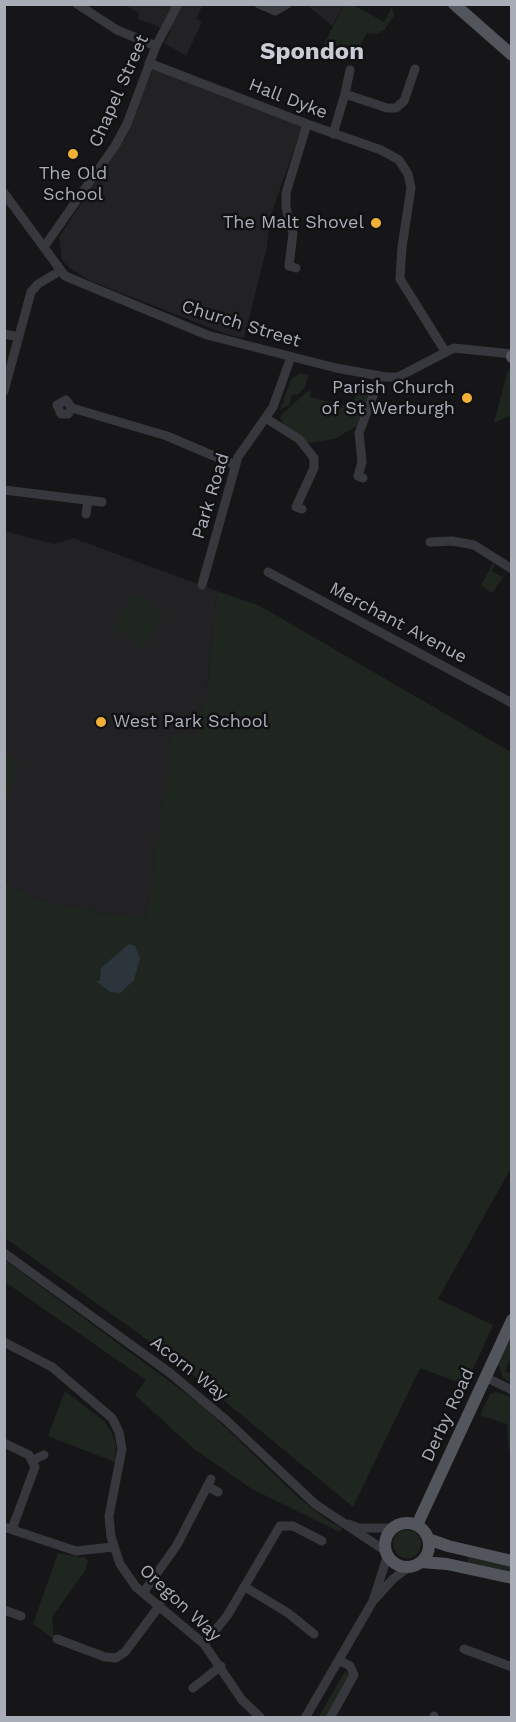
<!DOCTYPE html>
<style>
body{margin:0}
#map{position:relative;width:516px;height:1722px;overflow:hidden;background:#161618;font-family:"Work Sans",sans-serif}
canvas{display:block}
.frame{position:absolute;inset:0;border:6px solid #a8adb8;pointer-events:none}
</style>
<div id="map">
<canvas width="516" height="1722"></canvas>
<div class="frame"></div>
</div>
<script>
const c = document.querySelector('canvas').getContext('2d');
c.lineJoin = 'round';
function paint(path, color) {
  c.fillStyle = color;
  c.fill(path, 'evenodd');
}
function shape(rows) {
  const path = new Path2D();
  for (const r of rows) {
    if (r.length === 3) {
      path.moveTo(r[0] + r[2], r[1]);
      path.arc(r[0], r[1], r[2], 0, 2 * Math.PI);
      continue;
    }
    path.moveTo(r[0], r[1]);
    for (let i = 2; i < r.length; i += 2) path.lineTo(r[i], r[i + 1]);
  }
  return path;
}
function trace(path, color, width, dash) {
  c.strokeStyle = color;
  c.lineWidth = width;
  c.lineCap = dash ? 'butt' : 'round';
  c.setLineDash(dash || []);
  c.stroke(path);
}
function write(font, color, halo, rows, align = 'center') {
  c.font = font + ' "Work Sans",sans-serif';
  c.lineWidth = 5;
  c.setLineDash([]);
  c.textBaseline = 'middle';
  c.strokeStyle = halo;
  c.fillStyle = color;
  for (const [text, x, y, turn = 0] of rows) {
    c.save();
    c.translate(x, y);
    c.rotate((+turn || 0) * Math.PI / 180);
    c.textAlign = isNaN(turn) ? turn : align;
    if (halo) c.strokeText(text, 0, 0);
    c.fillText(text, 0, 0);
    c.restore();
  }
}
paint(shape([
 [125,5,203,5,196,19,202,22,186,56,164,43,171,31,138,19,139,13],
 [307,5,344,5,332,26],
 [154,66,302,126,270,218,267,247,244,338,226,334,91,281,71,269,62,260,59,237,126,137],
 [4,531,54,544,73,538,217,591,206,702,200,712,196,737,174,733,146,918,98,912,34,899,10,886,5,879]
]), '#222225');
paint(shape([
 [344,5,353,5,384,22,392,7,394,16,384,30,376,34,367,33,354,56,324,44],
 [508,370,511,371,511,415,494,423],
 [301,373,308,375,306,385,299,394,292,395,289,405,280,410,282,403,286,402,283,401,291,379],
 [365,385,372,385,357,426,334,439,308,443,285,426,280,418,282,414,308,391,311,391,310,397,349,407,355,398,358,387],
 [493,563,495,565,491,570,502,577,506,573,492,593,481,585],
 [217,591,260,606,511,752,511,1168,438,1299,493,1325,466,1385,420,1368,353,1507,170,1356,5,1238,4,879,10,886,34,899,98,912,146,918,173,733,196,736,200,712,206,702],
 [136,593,166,614,143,648,113,627],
 [5,754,19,759,8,796,5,795],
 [5,1260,204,1407,299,1498,325,1519,342,1528,340,1532,252,1489,194,1449,135,1395,146,1380,5,1282],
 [511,1335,511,1357,505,1371,511,1374,511,1383,503,1378,498,1363],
 [65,1391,104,1421,111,1431,116,1444,115,1462,48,1436],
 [496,1392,511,1397,511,1451,509,1450,507,1424,480,1415,490,1394],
 [407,1544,14],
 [58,1553,86,1558,88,1561,85,1571,52,1617,54,1637,51,1637,33,1624],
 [469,1555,511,1566,511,1573,467,1563],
 [345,1671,350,1676,325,1717,318,1718]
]), '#1e261f');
paint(shape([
 [129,944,135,946,140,958,134,980,120,993,110,992,96,981,100,981,101,968]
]), '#2c353c');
trace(shape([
 [77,4,117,30,156,46],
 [259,4,275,11,287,4],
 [149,63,307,124,381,150,399,160,408,174,411,188,402,247,400,279,445,351],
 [345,94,350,70],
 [333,134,345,94,387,108,396,108,404,101,415,69],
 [4,193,65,276,207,335,336,368,386,377,398,377,454,348,512,354],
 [44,247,115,146,127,124,156,46,178,4],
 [296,268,289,266,293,233,286,208,286,193,307,124],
 [4,334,19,337],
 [4,391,31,292,38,284,60,271],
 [72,408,68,414,61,414,57,405,66,400,72,408,167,436,235,465],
 [267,419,299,439,314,458,314,468,296,507,302,509],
 [363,478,358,476,362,462,359,433,380,377],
 [4,490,102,502],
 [86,514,88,500],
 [430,542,452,541,474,545,512,569],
 [268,572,512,703],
 [202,585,238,457,273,407,291,357],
 [4,1253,170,1373,226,1420,315,1504,387,1552],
 [4,1342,52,1367,112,1418,119,1432,122,1449,109,1516,111,1537,120,1564,136,1587,204,1644,242,1700,261,1718],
 [485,1377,512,1390],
 [4,1443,29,1455,35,1467,12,1529],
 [33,1460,44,1455],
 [207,1486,218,1492],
 [348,1524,359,1528,394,1528],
 [4,1527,76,1551,113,1547],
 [245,1587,288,1613,314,1634],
 [143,1593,177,1545,211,1479],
 [375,1599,393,1579,410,1566],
 [4,1610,21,1616],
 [57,1639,105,1657,116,1658,125,1652,160,1605],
 [204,1644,227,1616,280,1526,293,1526,322,1541],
 [464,1649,512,1667],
 [193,1688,221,1666],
 [434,1716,434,1718],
 [305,1718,373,1601,388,1554],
 [330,1718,354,1675,350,1666,339,1660]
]), '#37383d', 9);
trace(shape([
 [454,4,512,55],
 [512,356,512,357],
 [407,1545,22],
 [417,1525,512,1320],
 [428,1539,448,1546,512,1561],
 [421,1562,447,1564,512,1578]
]), '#53555c', 12);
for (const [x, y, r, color] of [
 [73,154,6,"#f2b134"],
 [376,223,6,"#f2b134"],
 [467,398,6,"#f2b134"],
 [101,722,6,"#f2b134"]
]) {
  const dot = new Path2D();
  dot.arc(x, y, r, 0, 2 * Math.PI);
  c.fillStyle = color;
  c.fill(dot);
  trace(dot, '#111113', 2);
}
write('18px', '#a8adb8', '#111113', [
 ["Chapel Street",119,91,-66],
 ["Hall Dyke",288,99,21],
 ["Church Street",241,324,17],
 ["Park Road",211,496,-73],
 ["Merchant Avenue",398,623,28],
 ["Acorn Way",189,1369,38],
 ["Derby Road",448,1415,-65],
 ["Oregon Way",180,1603,43]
]);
write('18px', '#a8adb8', '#111113', [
 ["The Old",73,174,"center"],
 ["School",73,195,"center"],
 ["The Malt Shovel",364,223],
 ["Parish Church",455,388],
 ["of St Werburgh",455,409],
 ["West Park School",113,722,"left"]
], 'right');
write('bold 24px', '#c9ccd4', '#111113', [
 ["Spondon",312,52]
]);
</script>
